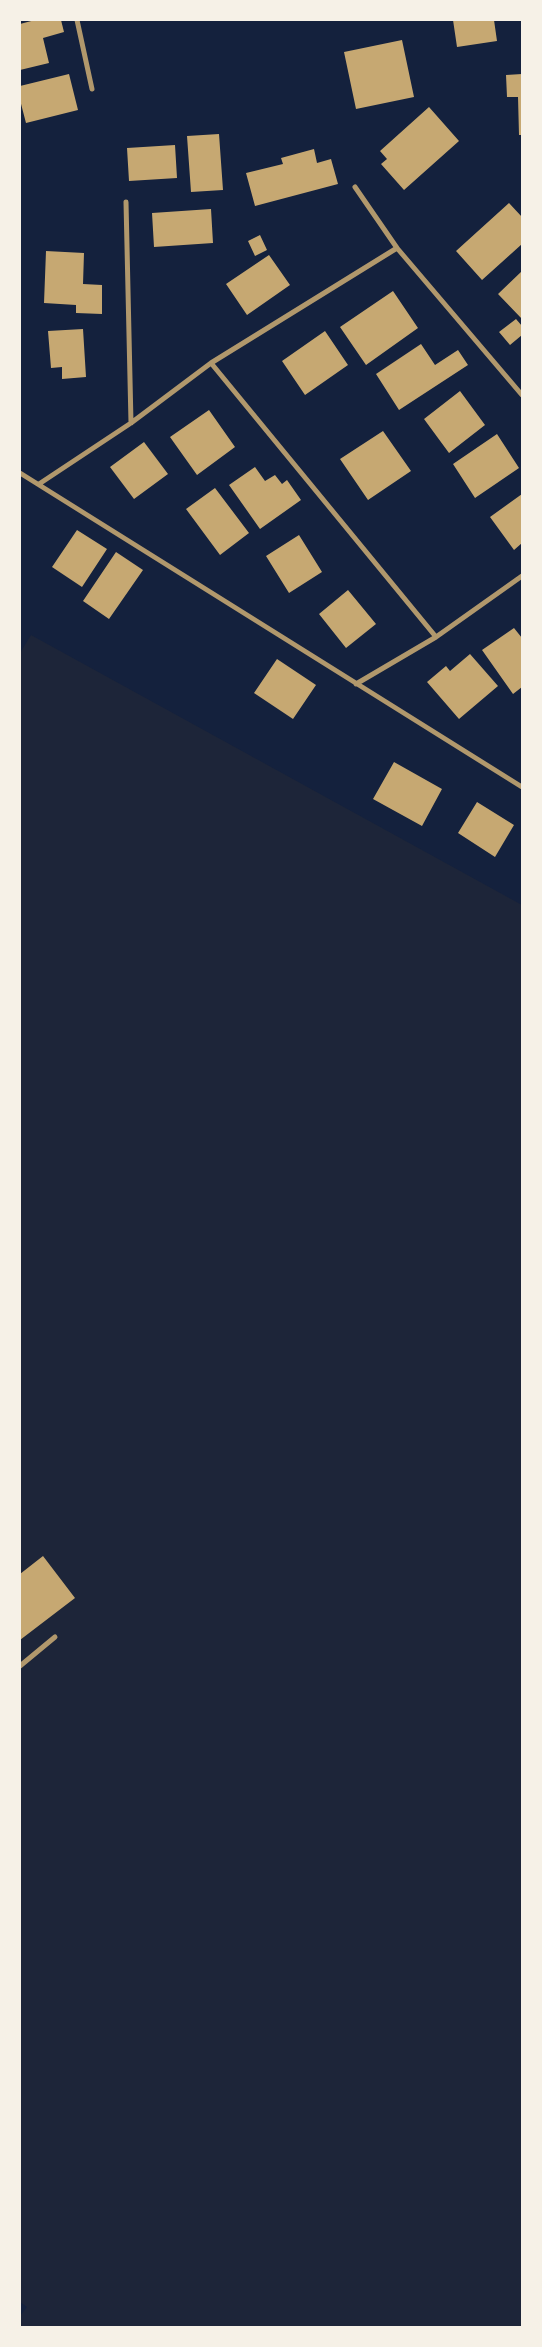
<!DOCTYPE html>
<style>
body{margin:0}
#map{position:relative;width:542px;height:2347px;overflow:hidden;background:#14213d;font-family:Ubuntu,sans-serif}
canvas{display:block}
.frame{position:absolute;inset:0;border:21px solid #f6f1e7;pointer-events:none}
</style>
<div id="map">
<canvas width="542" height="2347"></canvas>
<div class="frame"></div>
</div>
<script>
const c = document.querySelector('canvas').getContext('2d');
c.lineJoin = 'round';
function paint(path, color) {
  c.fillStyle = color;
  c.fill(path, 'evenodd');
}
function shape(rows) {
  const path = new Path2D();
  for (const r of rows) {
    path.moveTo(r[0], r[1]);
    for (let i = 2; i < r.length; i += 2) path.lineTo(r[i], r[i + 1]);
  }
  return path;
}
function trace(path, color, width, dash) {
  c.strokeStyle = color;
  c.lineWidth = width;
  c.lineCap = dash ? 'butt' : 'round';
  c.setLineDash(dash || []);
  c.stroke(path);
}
paint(shape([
 [31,635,522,905,522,2327,20,2327,20,2316,27,2307,20,2302,20,653]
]), '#1d2539');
paint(shape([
 [35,20,61,20,64,32,43,38,49,63,20,70,20,24],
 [453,20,494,20,497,41,457,47],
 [402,40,414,97,356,109,344,52],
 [69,74,78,110,26,123,20,100,20,86],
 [522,74,522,135,519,135,518,97,507,97,506,75],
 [429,107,459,141,404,190,381,164,387,159,380,151],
 [219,134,223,190,191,192,187,136],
 [175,145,177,178,129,181,127,148],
 [314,149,317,163,331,159,338,184,255,206,246,173,283,164,281,158],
 [509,203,522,217,522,244,482,280,456,251],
 [211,209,213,243,154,247,152,213],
 [260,235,267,250,255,256,248,241],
 [46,251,84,253,83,284,102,285,102,314,76,313,76,305,44,303],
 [269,255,290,285,247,315,226,284],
 [522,271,522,319,498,294],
 [393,291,418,328,366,365,340,327],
 [516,319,522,326,522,335,510,345,499,332],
 [83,329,86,377,62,379,62,367,51,368,48,331],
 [325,331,348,365,305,395,282,361],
 [421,344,435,365,458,350,468,365,399,410,376,374],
 [460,391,485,425,449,453,424,419],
 [209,410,235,447,197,475,170,437],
 [383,431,411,471,368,500,340,459],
 [497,434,519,468,475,498,453,464],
 [144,442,168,474,134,499,110,467],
 [255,467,265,481,275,475,282,484,287,480,301,500,260,529,229,485],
 [215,488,249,533,220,555,186,509],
 [522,494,522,543,514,550,490,517],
 [77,530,107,549,82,587,52,567],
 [299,535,322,572,289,593,266,556],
 [116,552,143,570,109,619,83,601],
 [348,590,376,624,346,648,319,614],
 [514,628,522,638,522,687,513,694,482,650],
 [470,654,498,686,459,719,427,682,446,666,450,671],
 [277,659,316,685,293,719,254,693],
 [394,762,442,789,422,826,373,799],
 [477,802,514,825,495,857,458,833],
 [43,1556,75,1598,20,1640,20,1574]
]), '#c6a872');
trace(shape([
 [77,20,92,89],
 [355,187,397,248],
 [126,202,131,423],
 [211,363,436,637],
 [20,473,522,787],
 [39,484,131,423,211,363,397,248,522,395],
 [356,684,436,637,522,576],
 [20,1666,55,1637]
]), '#b1986c', 5);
</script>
